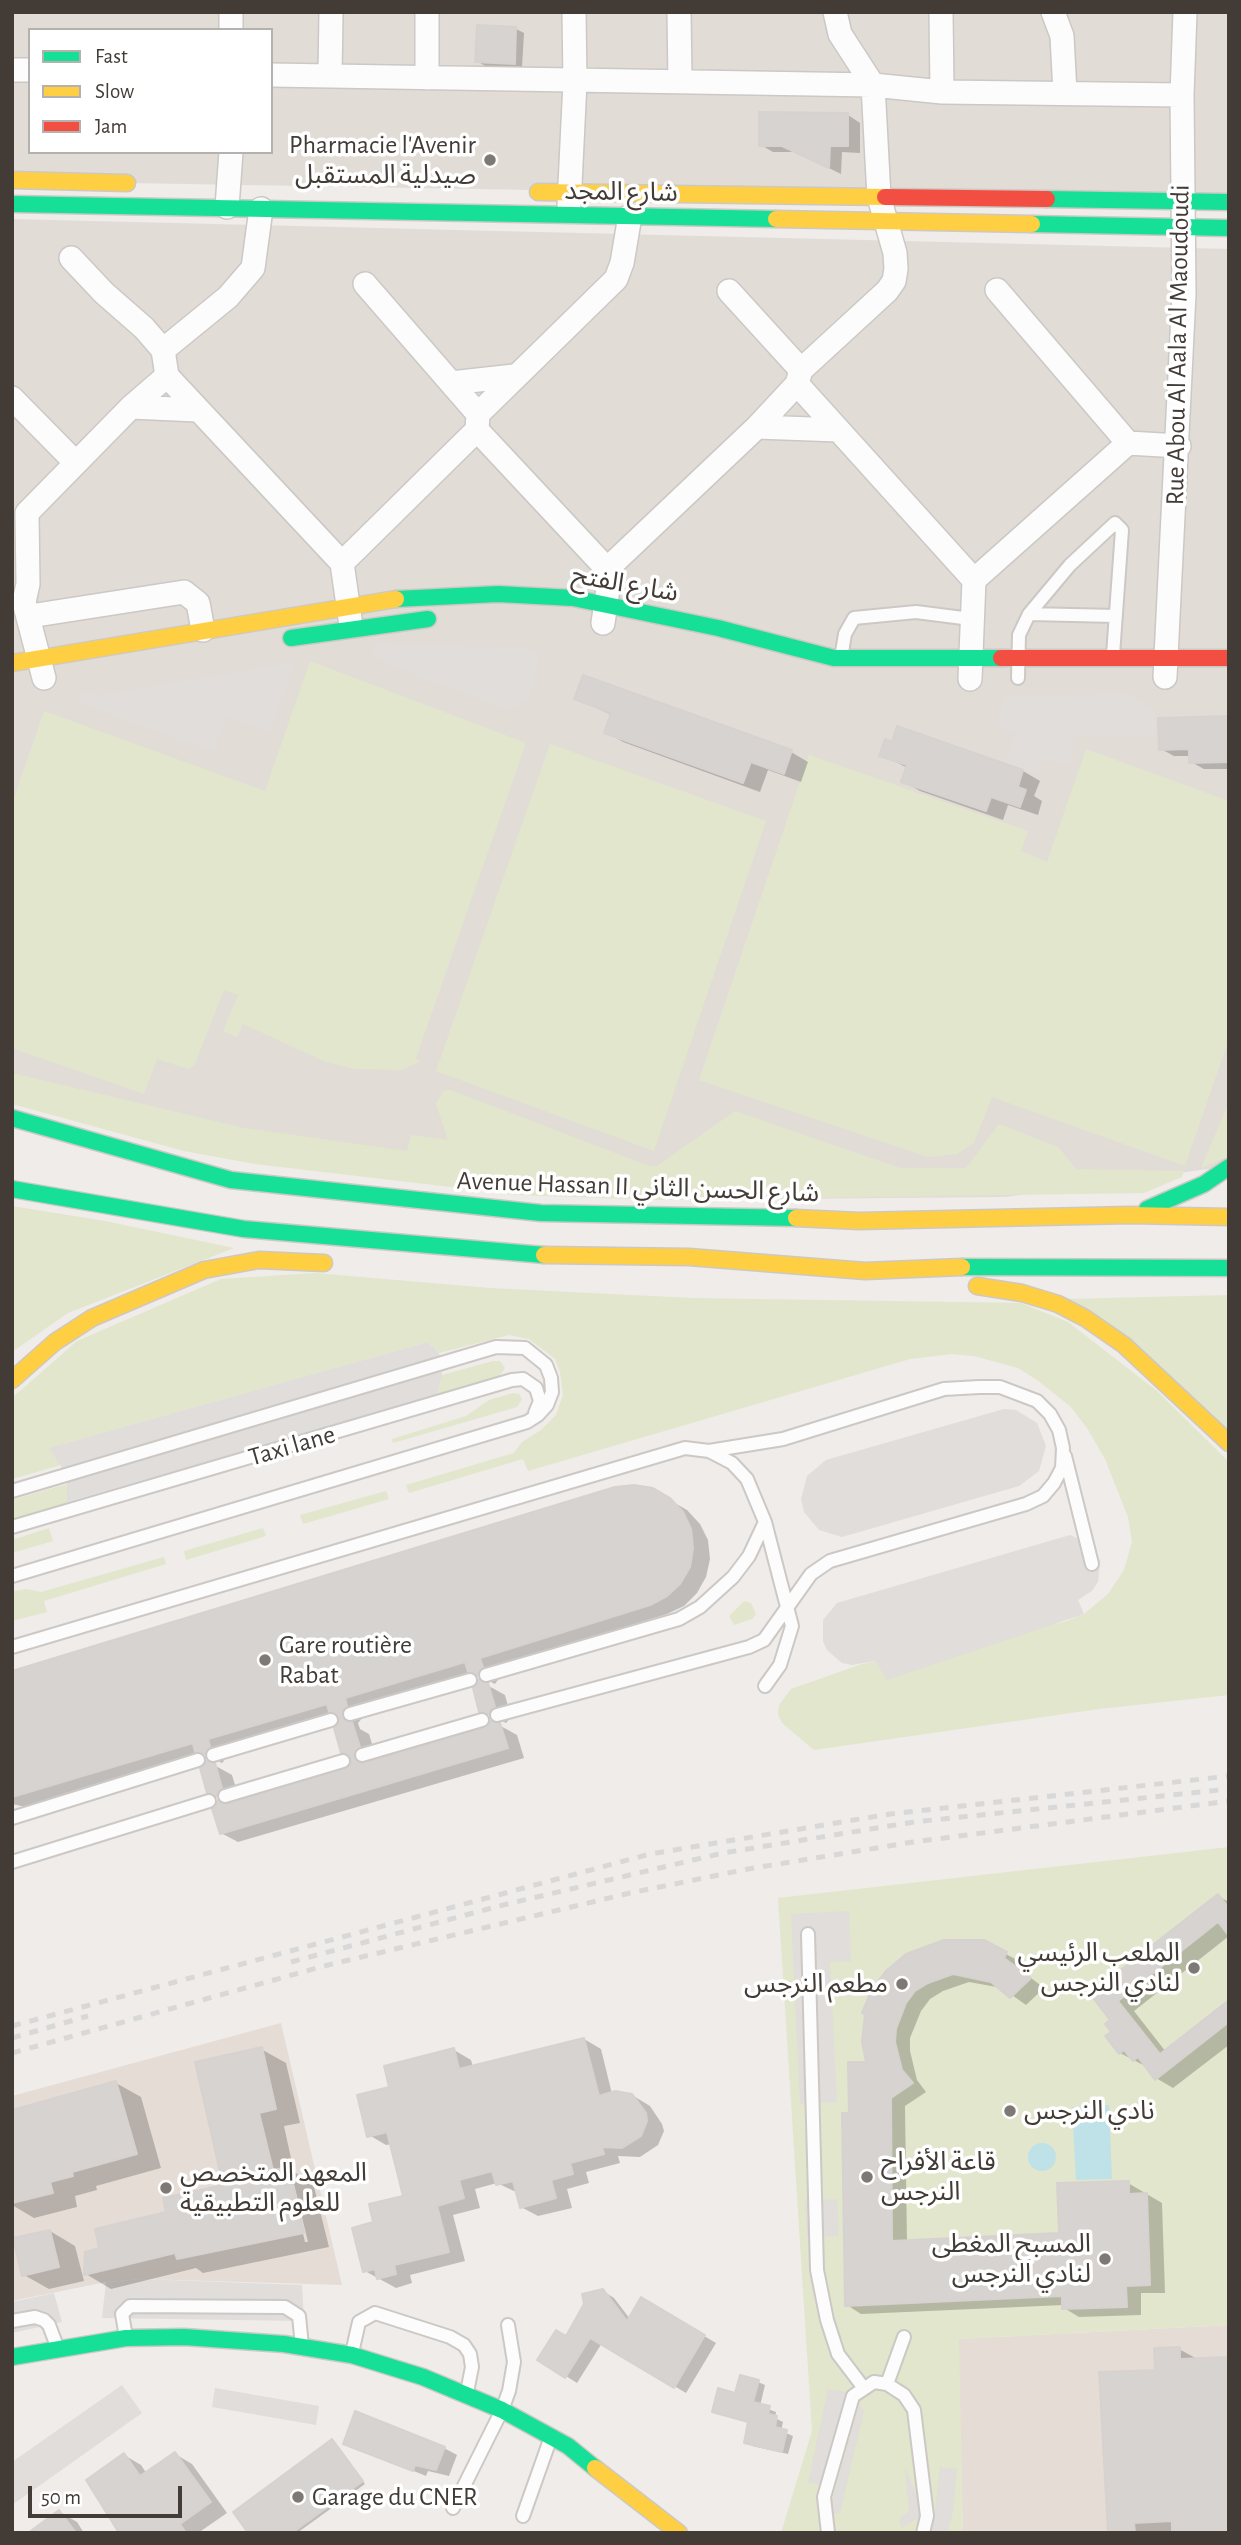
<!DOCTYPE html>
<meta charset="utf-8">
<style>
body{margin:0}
#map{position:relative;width:1241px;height:2545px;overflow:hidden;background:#efece9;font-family:"Alegreya Sans",sans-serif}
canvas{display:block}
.frame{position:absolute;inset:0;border:14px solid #433b36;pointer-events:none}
.legend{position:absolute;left:28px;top:28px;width:245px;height:126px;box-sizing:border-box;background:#fff;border:2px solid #b4b1af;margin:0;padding:9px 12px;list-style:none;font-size:21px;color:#433b36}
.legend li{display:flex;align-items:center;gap:14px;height:35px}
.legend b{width:35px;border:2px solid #b4b1af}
.scale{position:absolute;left:28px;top:2486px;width:154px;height:32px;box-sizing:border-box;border:4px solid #433b36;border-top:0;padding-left:9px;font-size:21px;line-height:24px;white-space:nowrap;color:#433b36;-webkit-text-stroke:5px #fff;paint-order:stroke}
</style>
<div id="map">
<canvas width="1241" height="2545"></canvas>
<div class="frame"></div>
<ul class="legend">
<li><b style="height:9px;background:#16e098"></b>Fast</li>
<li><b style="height:9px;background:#ffcf43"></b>Slow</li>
<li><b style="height:9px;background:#f24e42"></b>Jam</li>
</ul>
<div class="scale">50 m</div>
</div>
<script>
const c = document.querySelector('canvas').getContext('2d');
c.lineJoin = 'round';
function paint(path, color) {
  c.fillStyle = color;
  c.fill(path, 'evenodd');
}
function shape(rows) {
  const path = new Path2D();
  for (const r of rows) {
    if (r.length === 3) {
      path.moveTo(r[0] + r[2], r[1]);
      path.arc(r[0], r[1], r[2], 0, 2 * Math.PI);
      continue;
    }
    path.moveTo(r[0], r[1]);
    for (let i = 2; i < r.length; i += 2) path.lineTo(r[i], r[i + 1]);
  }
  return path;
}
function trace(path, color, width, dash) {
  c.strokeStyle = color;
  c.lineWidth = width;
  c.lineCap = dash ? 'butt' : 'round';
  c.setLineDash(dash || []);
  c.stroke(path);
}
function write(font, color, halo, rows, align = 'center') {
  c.font = font + ' "Alegreya Sans","Noto Sans Arabic",sans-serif';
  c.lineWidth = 7;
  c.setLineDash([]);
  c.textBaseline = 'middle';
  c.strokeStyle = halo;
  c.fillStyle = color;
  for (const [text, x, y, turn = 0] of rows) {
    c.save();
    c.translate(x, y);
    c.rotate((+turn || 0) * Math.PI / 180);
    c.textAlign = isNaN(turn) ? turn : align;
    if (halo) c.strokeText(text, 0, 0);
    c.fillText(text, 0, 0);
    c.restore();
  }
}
paint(shape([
 [12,12,1229,12,1229,202,12,181],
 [30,30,271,30,271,152,30,152],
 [12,219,1229,249,1229,1156,1215,1168,1005,1197,663,1200,12,1104]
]), '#e2dcd7');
paint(shape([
 [281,2023,342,2285,142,2279,106,2282,12,2301,12,2096],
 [1229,2325,1229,2533,963,2533,958,2339]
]), '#e5dcd5');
paint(shape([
 [310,661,526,743,416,1058,421,1061,402,1070,355,1069,326,1062,243,1024,237,1037,223,1031,238,995,224,990,194,1066,188,1069,157,1059,144,1094,12,1048,12,804,44,711,265,791],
 [550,744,766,821,654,1151,436,1071],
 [1086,749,1229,801,1229,1039,1185,1166,992,1097,974,1143,957,1154,928,1157,699,1080,809,755,1028,831,1021,851,1047,862],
 [12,1073,244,1128,407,1151,411,1135,448,1140,436,1104,443,1091,451,1090,649,1166,657,1166,735,1111,900,1168,966,1168,999,1124,1058,1147,1076,1169,1184,1171,1182,1177,1144,1193,663,1200,519,1195,255,1164,184,1151,12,1104],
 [1229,1102,1229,1156,1201,1168],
 [12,1206,105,1221,234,1248,68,1313,12,1352],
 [315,1273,489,1288,692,1298,1021,1303,1068,1322,1157,1391,1229,1462,1229,1695,1099,1709,814,1750,782,1723,778,1714,779,1705,791,1689,862,1664,1064,1622,1084,1614,1108,1594,1124,1570,1132,1542,1128,1517,1105,1459,1087,1428,1070,1406,1037,1380,1018,1368,974,1356,952,1354,910,1359,528,1471,523,1459,409,1493,406,1485,514,1453,522,1442,541,1430,556,1415,563,1395,560,1372,555,1359,529,1339,509,1335,439,1353,428,1342,50,1448,61,1465,12,1479,12,1398,77,1341,221,1279],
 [1229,1295,1229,1430,1067,1299],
 [493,1361,500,1361,505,1368,498,1378,436,1398,442,1375],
 [513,1393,519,1394,522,1399,517,1407,393,1443,392,1439,466,1416,489,1400],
 [67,1484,67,1506,12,1519,12,1500],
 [386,1491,389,1499,303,1524,300,1515],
 [49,1528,53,1541,12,1553,12,1540],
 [263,1528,266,1536,186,1560,184,1551],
 [164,1557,166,1564,44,1601,47,1612,12,1621,12,1592,26,1589,41,1592],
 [744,1601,751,1603,756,1614,752,1619,734,1625,729,1616],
 [1229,1847,1229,2325,959,2339,963,2533,781,2533,812,2431,778,1898]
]), '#e2e6cc');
paint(shape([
 [377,641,392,645,522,647,540,653,529,698,511,710,387,664,372,653],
 [295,662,270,733,228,716,213,752,78,702,83,691,102,695],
 [1127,693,1155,712,1154,736,1073,736,1072,764,1044,759,1038,775,1005,763,1016,733,997,725,1004,697],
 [428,1342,439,1353,442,1375,437,1395,67,1502,67,1484,61,1466,49,1448],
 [1004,1409,1016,1410,1037,1423,1046,1446,1039,1471,1019,1486,842,1537,819,1530,804,1512,801,1499,807,1476,826,1460],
 [1070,1535,1089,1544,1100,1561,1098,1582,1092,1591,1078,1600,1084,1614,887,1680,875,1661,852,1665,842,1663,827,1650,823,1641,823,1620,837,1603],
 [849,1911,851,1961,830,1962,837,2102,800,2104,791,1914],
 [837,2199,839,2236,807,2238,805,2201],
 [142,2279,302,2285,304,2321,102,2318,106,2282],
 [54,2293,62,2322,12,2333,12,2302],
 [122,2385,142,2413,12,2505,12,2462],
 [215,2388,319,2406,316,2425,212,2407],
 [828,2389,847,2392,827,2485,808,2483],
 [859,2405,864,2411,840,2513,833,2514,831,2505],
 [940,2467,957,2469,953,2512,947,2533,927,2533,935,2510],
 [905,2468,922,2508,918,2518,902,2528,899,2520,909,2511]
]), '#e0ddda');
paint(shape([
 [1109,2105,1112,2179,1076,2180,1072,2107],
 [1042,2157,14]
]), '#bfe2e8');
paint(shape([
 [479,27,516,29,524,33,522,67,485,66,477,61],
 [848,115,860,123,860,153,842,152,841,174,796,152,773,152,761,145],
 [576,699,791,752,808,762,801,782,768,770,760,792,623,742,606,732,612,715],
 [1229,717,1229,769,1204,769,1191,762,1191,756,1174,756,1161,749],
 [898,728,1023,771,1040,781,1034,796,1042,801,1038,815,1008,805,1003,820,920,791,903,781,908,768,881,755,893,744],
 [652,1490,687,1510,700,1524,708,1540,710,1559,706,1577,697,1593,684,1606,667,1614,497,1667,500,1677,495,1684,475,1674,362,1707,364,1716,358,1723,360,1729,369,1734,376,1757,373,1762,499,1725,517,1735,524,1758,238,1842,221,1833,227,1806,233,1805,208,1791,214,1765,232,1775,239,1798,235,1804,351,1768,353,1758,341,1716,338,1715,224,1748,227,1757,222,1763,204,1754,44,1804,26,1807,12,1804,12,1673],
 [487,1685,505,1695,511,1717,506,1723,481,1710],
 [1218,1896,1229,1902,1229,1936,1134,2011,1166,2052,1229,2003,1229,2045,1173,2088,1156,2078,1147,2067,1120,2053,1112,2020,1092,1995],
 [983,1942,1021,1962,1018,1968,1044,1988,1026,2005,1002,1988,969,1982,943,1991,930,1999,921,2011,910,2038,910,2051,917,2080,926,2092,905,2106,907,2242,1061,2235,1128,2183,1162,2203,1165,2293,1141,2293,1141,2315,1079,2317,1064,2308,1064,2305,861,2314,847,2305,850,2114,869,2064,867,2014],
 [584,2039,601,2049,612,2094,632,2095,650,2106,662,2124,664,2131,658,2145,640,2157,618,2156,620,2163,586,2172,589,2183,567,2189,572,2208,538,2216,521,2207,518,2193,497,2183,475,2189,480,2208,453,2215,465,2261,410,2275,412,2283,396,2288,365,2271,375,2224,406,2197,392,2144,386,2145,369,2135,392,2089,454,2050,471,2060,473,2067],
 [261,2049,286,2063,300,2123,284,2126,294,2172,313,2183,329,2247,203,2273,196,2268,111,2289,86,2274,101,2250,225,2186],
 [290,2180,293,2180,308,2242,305,2242],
 [116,2083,141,2097,161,2168,96,2186,97,2190,75,2196,77,2207,34,2218,12,2205,12,2134],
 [50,2231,75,2246,84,2281,49,2289,24,2275],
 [603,2291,614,2298,630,2319,642,2299,716,2343,686,2393,602,2343,577,2383,566,2376,566,2338],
 [1179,2349,1199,2360,1228,2359,1229,2350,1229,2533,1109,2533,1157,2371],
 [758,2382,765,2385,760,2406,776,2412,775,2418,783,2422,781,2431,793,2436,788,2454,752,2446,746,2442,750,2423,714,2411],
 [332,2442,365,2484,297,2533,250,2533],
 [345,2443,444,2448,457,2455,449,2476,428,2471,426,2476],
 [175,2454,192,2464,227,2513,198,2533,122,2533,124,2455,141,2465,147,2474],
 [60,2512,77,2522,84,2533,38,2533]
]), '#0003');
const building = shape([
 [477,25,516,27,515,64,475,62,477,25],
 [759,112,848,113,848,146,830,146,829,168,782,146,759,146,759,112],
 [583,675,792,750,784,774,751,762,743,783,604,733,611,713,574,699,583,675],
 [1229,716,1229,762,1189,763,1189,749,1159,750,1158,718,1229,716],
 [897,726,1023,770,1018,787,1026,790,1020,807,991,797,986,811,901,782,907,765,879,756,885,739,892,742,897,726],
 [634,1485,653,1488,670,1498,683,1512,691,1529,693,1548,690,1567,680,1584,667,1596,650,1605,480,1658,483,1667,477,1676,468,1672,465,1662,345,1698,347,1706,341,1713,344,1721,352,1722,360,1747,354,1757,361,1764,484,1728,491,1721,500,1723,508,1748,220,1834,212,1809,218,1800,227,1804,350,1766,351,1758,341,1753,334,1728,339,1723,339,1717,329,1712,327,1704,208,1739,210,1747,204,1754,195,1752,193,1743,12,1797,12,1671,615,1487,634,1485],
 [479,1679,488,1683,495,1707,488,1714,479,1712,473,1688,479,1679],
 [207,1761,215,1763,222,1788,216,1797,207,1793,200,1768,207,1761],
 [1218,1894,1229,1908,1229,1936,1218,1922,1118,2001,1160,2054,1229,2000,1229,2022,1155,2080,1138,2057,1133,2061,1124,2050,1119,2054,1105,2036,1111,2032,1105,2024,1110,2020,1090,1994,1218,1894],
 [944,1940,984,1940,1007,1952,1004,1958,1031,1978,1010,1998,991,1982,953,1974,928,1983,915,1991,906,2003,896,2029,895,2042,902,2070,913,2083,891,2098,892,2241,1059,2233,1057,2183,1129,2181,1129,2194,1147,2193,1150,2285,1126,2286,1127,2307,1062,2309,1062,2296,845,2306,842,2113,849,2113,848,2062,866,2062,862,2042,865,2015,862,2013,872,1989,886,1971,906,1954,944,1940],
 [584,2038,599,2096,615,2091,632,2094,646,2113,647,2121,641,2136,622,2148,602,2147,604,2154,570,2163,573,2174,551,2180,556,2198,520,2208,513,2181,496,2185,492,2171,459,2180,464,2198,437,2206,449,2252,394,2265,396,2274,377,2279,375,2269,363,2272,352,2228,373,2222,369,2204,403,2196,387,2132,367,2137,357,2095,389,2087,384,2066,454,2048,459,2069,584,2038],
 [262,2047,276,2109,259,2113,273,2170,289,2167,304,2233,177,2259,175,2253,84,2275,85,2252,99,2248,95,2229,166,2212,163,2198,223,2185,195,2062,262,2047],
 [116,2081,137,2154,72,2172,73,2176,50,2182,53,2193,12,2203,12,2110,116,2081],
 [50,2230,59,2267,22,2276,13,2238,50,2230],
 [603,2289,627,2321,641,2297,705,2335,674,2388,590,2338,565,2378,537,2360,556,2330,566,2336,584,2304,582,2294,603,2289],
 [1180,2347,1180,2359,1229,2357,1229,2533,1172,2533,1172,2521,1134,2523,1135,2533,1108,2533,1099,2372,1155,2370,1154,2348,1180,2347],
 [740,2375,759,2380,753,2402,770,2406,768,2414,777,2416,775,2427,787,2430,782,2452,744,2443,748,2422,712,2412,718,2388,735,2393,740,2375],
 [355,2411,445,2447,436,2470,415,2465,413,2471,343,2444,355,2411],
 [332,2439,363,2481,292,2533,248,2533,233,2512,332,2439],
 [175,2452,211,2502,180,2524,186,2533,119,2533,86,2480,124,2453,140,2476,175,2452],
 [59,2510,76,2533,28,2533,59,2510]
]);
paint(building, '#d7d3d0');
trace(building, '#d7d2cf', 2);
const lane = shape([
 [1029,614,1116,616],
 [841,658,845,634,854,618,916,612,971,619],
 [1018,678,1019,635,1029,614,1070,565,1115,523,1122,530,1113,655],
 [1065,1456,1092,1564],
 [12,1491,496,1347,525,1348,546,1365,551,1378,552,1392,547,1405,538,1415,527,1422,12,1576],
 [12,1527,512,1380,523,1379,536,1388,540,1401,535,1413],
 [12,1647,685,1448,709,1451,732,1463,747,1479,765,1522,792,1626,780,1665,765,1686],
 [486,1675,679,1619,700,1607,733,1577,749,1556,765,1522],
 [350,1714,470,1680],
 [497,1715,749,1647,764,1640,811,1574,830,1561,1026,1504,1043,1496,1054,1483,1062,1468,1063,1448,1059,1430,1050,1414,1037,1401,1000,1387,979,1387,944,1389,783,1439,709,1451],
 [213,1755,331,1720],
 [362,1755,482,1720],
 [225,1796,343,1761],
 [12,1818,198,1760],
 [12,1862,209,1801],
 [808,1934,817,2270,827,2320,838,2354,863,2387],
 [12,2321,35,2317,44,2320,49,2325,58,2349],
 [126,2337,122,2314,130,2306,285,2307,299,2316,302,2346],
 [352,2353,359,2322,375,2313,450,2337,464,2345,470,2354,472,2367,467,2392],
 [887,2384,904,2337],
 [453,2508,502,2410,509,2391,514,2362,508,2325],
 [523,2516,551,2437],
 [828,2533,824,2497,853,2396,874,2382,887,2384,904,2395,914,2410,927,2516,923,2533]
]);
const street = shape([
 [231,12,231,30],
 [679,12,680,82],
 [941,12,942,92],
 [1053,12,1062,36,1065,93],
 [12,70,30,70],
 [271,75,873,85,942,92,1182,95],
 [330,76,331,12],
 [427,78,427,12],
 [569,205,575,82,574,12],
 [227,207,231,152],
 [71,258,104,293,144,328,163,350,167,376,342,563],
 [365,284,478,414,477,430,607,569,608,589,603,623],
 [997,290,1128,443,1179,446],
 [729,291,801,370,797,384,974,580],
 [163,350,228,297,253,268,261,209],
 [801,370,887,291,894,281,896,269,895,253,879,197,873,85,840,34,835,12],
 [451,383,514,376],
 [12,398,76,463],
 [131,407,197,410],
 [478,414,616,279,622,263,630,216],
 [757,427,838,430],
 [607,569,757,427,797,384],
 [30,616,184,592,198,603,203,630],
 [350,619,342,563,477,430],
 [1165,677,1184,294,1182,95,1185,12],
 [44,678,24,602,28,584,27,513,131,407,167,376],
 [970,679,974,580,1128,443]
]);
const fast = shape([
 [1047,199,1229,202],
 [12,204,776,219],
 [1032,224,1229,228],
 [396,599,498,594,573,598,718,628,834,658,1001,658],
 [291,638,428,619],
 [12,1118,231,1180,541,1213,796,1218],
 [12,1189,244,1229,544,1255],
 [1147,1209,1204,1184,1229,1167],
 [962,1267,1229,1268],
 [12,2357,126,2338,184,2337,284,2344,352,2355,423,2377,502,2410,568,2446,595,2468]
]);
const slow = shape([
 [12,180,127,183],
 [538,192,885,197],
 [776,219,1032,224],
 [12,663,396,599],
 [796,1218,859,1221,1130,1215,1229,1217],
 [544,1255,689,1257,865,1271,962,1267],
 [977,1286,1022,1293,1058,1304,1085,1318,1124,1345,1229,1443],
 [12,1380,55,1342,92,1318,204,1270,259,1260,324,1263],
 [595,2468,679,2533]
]);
const jam = shape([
 [885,197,1047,199],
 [1001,658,1229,658]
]);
trace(lane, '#cbc8c5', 16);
trace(street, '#cbc8c5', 26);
trace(fast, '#cec8c2', 19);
trace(slow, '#cec8c2', 19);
trace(jam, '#cec8c2', 19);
trace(lane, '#fdfcfc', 12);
trace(street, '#fdfcfc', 23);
trace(fast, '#16e098', 16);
trace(slow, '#ffcf43', 16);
trace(jam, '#f24e42', 16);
trace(shape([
 [291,1962,503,1905,723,1853,914,1822,1229,1789],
 [12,2026,650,1854,890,1814,1229,1776],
 [12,2038,88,2016],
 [12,2053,324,1966,630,1893,748,1869,913,1842,1229,1801]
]), '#d9d8d8', 5, [9, 9]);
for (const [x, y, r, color] of [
 [490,160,7,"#7f7975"],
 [265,1660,7,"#7f7975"],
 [1194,1968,7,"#7f7975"],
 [902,1984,7,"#7f7975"],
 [1010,2111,7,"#7f7975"],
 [867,2177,7,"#7f7975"],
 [166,2188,7,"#7f7975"],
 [1105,2259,7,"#7f7975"],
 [298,2497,7,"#7f7975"]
]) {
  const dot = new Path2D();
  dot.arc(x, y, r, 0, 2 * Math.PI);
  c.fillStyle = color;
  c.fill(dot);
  trace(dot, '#fff', 2.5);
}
write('26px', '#433b36', '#fff', [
 ["Pharmacie l'Avenir",476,145,"right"],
 ["صيدلية المستقبل",476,175,"right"],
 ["Gare routière",279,1645],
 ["Rabat",279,1675],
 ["الملعب الرئيسي",1180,1953,"right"],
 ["لنادي النرجس",1180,1983,"right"],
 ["مطعم النرجس",888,1984,"right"],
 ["نادي النرجس",1024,2111],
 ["قاعة الأفراح",881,2162],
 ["النرجس",881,2192],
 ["المعهد المتخصص",180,2173],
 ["للعلوم التطبيقية",180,2203],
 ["المسبح المغطى",1091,2244,"right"],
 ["لنادي النرجس",1091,2274,"right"],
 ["Garage du CNER",312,2497]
], 'left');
write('26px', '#433b36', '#fff', [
 ["شارع المجد",621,192,1],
 ["Rue Abou Al Aala Al Maoudoudi",1178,345,-89],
 ["شارع الفتح",625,584,10],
 ["Avenue Hassan II شارع الحسن الثاني",638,1187,2],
 ["Taxi lane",292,1446,-16]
]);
</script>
